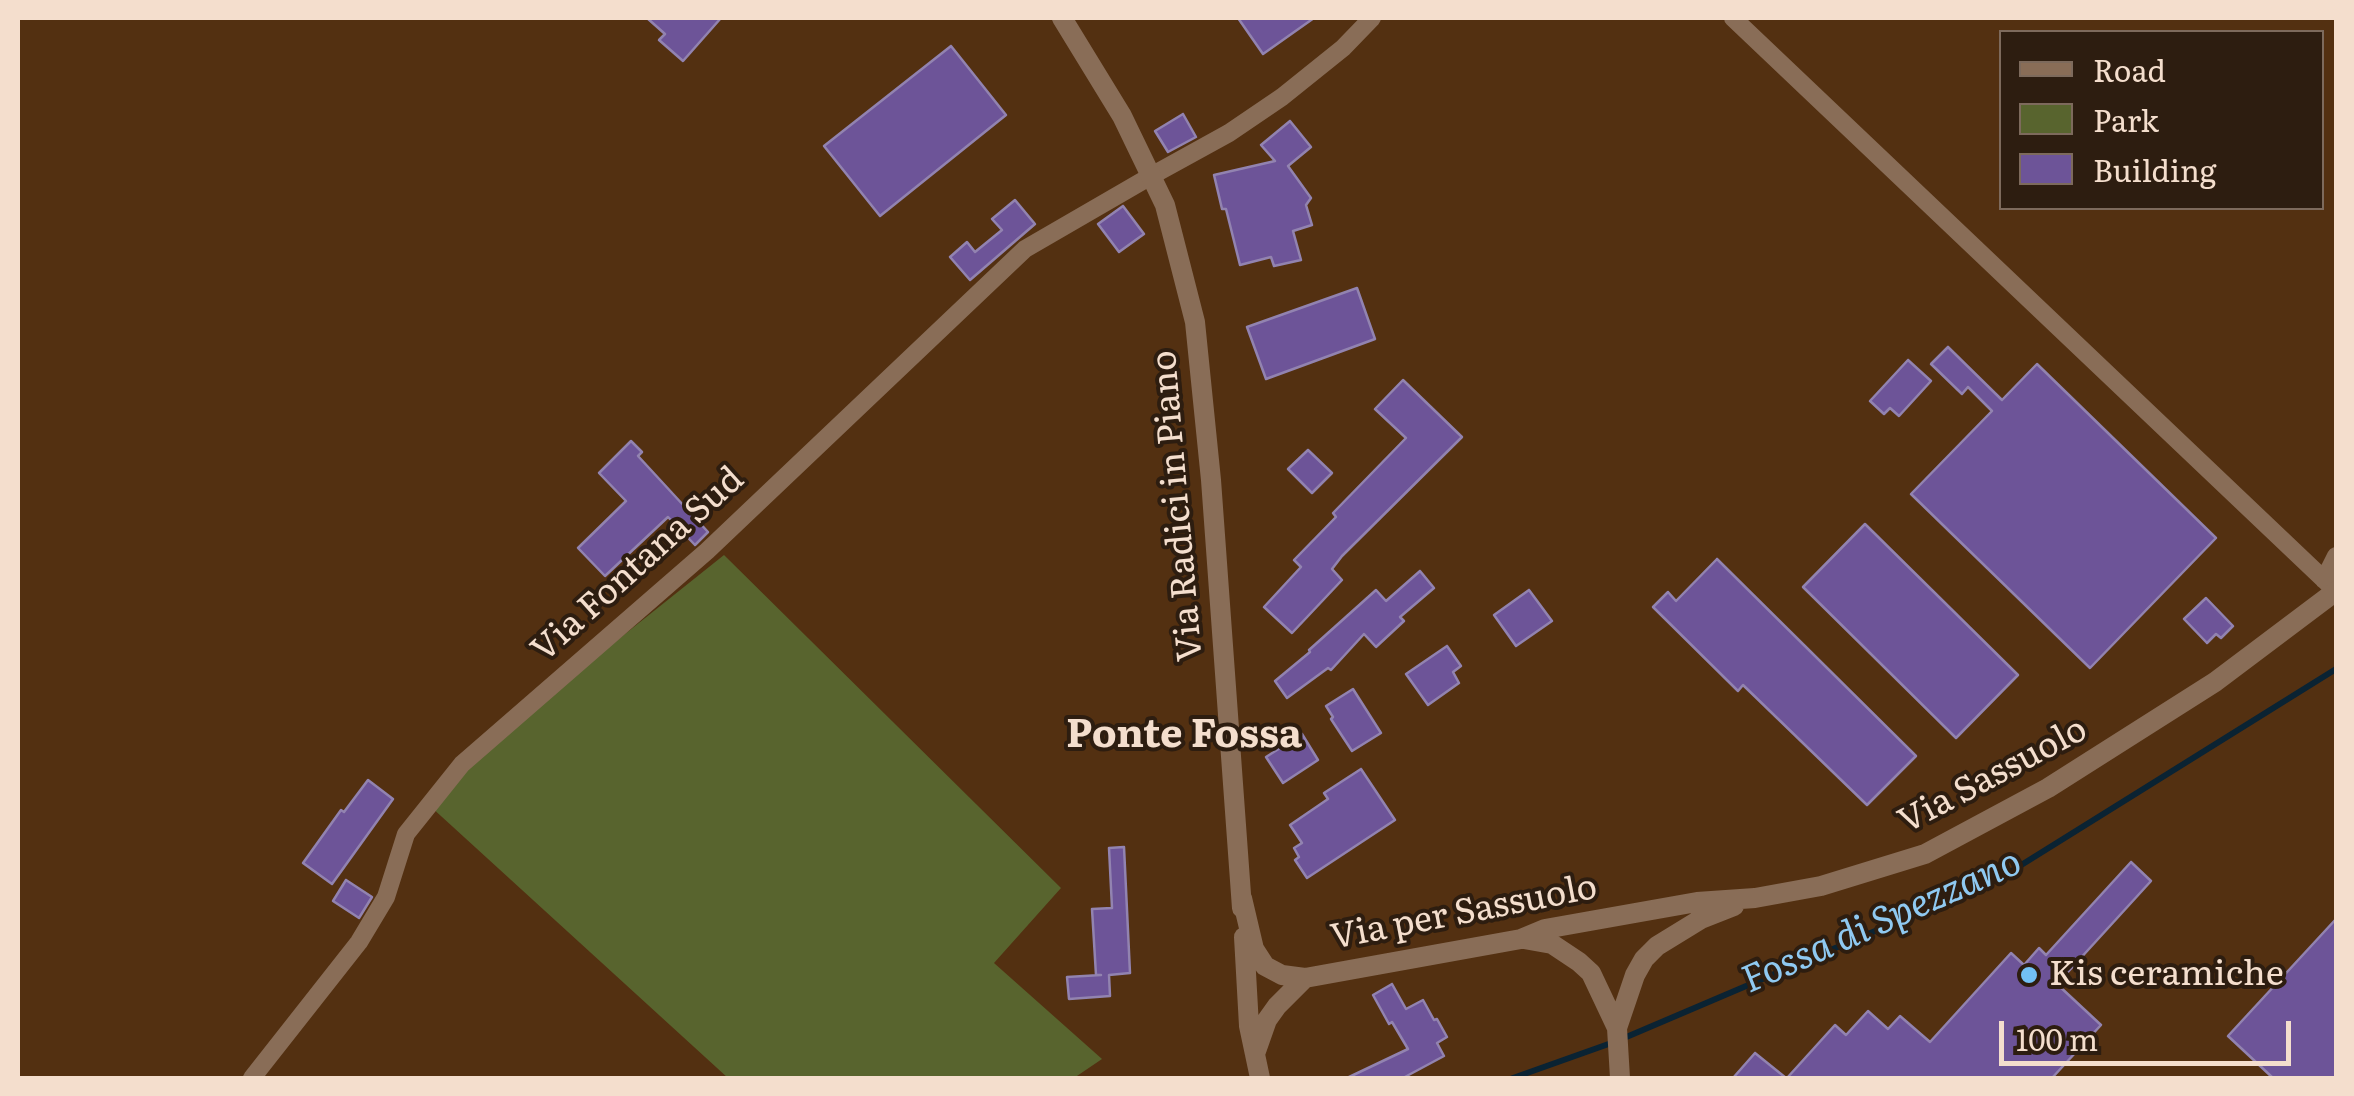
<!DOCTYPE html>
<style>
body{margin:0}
#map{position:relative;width:2354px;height:1096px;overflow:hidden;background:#533011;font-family:Literata,serif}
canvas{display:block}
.frame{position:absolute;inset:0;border:20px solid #f4decd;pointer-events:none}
.legend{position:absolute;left:1999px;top:30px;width:325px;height:180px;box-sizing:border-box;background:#2d1d10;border:2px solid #7d6a5c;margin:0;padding:12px 18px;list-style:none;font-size:30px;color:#f4decd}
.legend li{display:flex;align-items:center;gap:20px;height:50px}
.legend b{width:50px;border:2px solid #7d6a5c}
.scale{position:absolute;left:1999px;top:1021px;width:292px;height:45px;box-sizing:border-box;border:5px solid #f4decd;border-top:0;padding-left:12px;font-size:30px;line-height:35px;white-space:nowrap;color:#f4decd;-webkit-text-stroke:8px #2d1d10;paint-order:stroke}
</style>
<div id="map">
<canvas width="2354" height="1096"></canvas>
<div class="frame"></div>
<ul class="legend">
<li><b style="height:12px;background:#896d57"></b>Road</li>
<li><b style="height:28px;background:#58642e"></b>Park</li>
<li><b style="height:28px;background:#6d5498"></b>Building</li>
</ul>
<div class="scale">100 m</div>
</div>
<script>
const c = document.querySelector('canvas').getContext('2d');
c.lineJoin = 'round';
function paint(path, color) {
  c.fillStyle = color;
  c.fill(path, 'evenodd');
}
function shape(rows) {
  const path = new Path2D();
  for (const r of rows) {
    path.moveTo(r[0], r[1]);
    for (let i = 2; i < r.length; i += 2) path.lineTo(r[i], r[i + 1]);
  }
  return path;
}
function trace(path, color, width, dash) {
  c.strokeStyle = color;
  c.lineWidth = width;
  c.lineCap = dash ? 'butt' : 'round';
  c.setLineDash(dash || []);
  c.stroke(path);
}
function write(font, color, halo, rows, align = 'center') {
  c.font = font + ' Literata,serif';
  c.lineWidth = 8;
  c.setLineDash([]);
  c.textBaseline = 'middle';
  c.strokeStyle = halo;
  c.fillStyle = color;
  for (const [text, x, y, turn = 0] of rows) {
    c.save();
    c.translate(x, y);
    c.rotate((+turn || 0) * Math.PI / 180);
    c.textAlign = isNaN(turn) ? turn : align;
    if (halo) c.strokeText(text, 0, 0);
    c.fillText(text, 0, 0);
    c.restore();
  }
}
paint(shape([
 [724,555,1061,888,994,963,1102,1059,1074,1078,728,1078,430,806,466,761]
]), '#58642e');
trace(shape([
 [1513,1078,1617,1041,2002,877,2336,669]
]), '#0a2333', 6);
const building = shape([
 [647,18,721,18,683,61,659,40,665,34,647,18],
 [1238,18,1314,18,1263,54,1238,18],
 [951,46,1006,115,880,216,824,146,951,46],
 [1183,114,1196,137,1168,152,1155,131,1183,114],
 [1290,121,1311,147,1288,166,1311,198,1306,205,1312,225,1293,231,1301,260,1274,266,1271,257,1240,265,1226,209,1222,209,1214,175,1275,161,1261,145,1290,121],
 [1015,200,1035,224,970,280,950,257,967,242,975,252,1002,230,992,219,1015,200],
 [1123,206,1144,234,1119,252,1098,224,1123,206],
 [1357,288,1375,339,1266,379,1247,327,1357,288],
 [1948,347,2002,400,2037,364,2216,538,2090,668,1911,494,1992,411,1968,387,1962,394,1931,364,1948,347],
 [1908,360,1931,381,1899,416,1890,408,1884,414,1870,401,1908,360],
 [1403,380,1462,437,1342,556,1332,569,1342,580,1292,633,1264,607,1301,567,1294,560,1336,517,1333,513,1406,438,1375,409,1403,380],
 [631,441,642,452,638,456,708,532,695,545,668,517,605,576,578,548,626,501,599,473,631,441],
 [1308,450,1332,473,1312,493,1288,469,1308,450],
 [1865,524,2018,675,1956,738,1803,587,1865,524],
 [1717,559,1916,756,1867,805,1743,685,1738,691,1653,607,1668,592,1676,601,1717,559],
 [1420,571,1434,588,1400,617,1404,621,1376,647,1364,634,1331,670,1328,668,1287,698,1275,681,1310,652,1309,650,1376,590,1386,601,1420,571],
 [1529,590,1552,621,1516,646,1494,615,1529,590],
 [2206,598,2233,626,2221,638,2216,634,2207,643,2184,619,2206,598],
 [1447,646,1461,666,1453,672,1459,683,1428,705,1406,674,1447,646],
 [1353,689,1381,733,1352,751,1331,719,1333,717,1326,706,1353,689],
 [1302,734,1318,760,1283,783,1266,757,1302,734],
 [1361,769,1395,820,1307,878,1295,860,1299,857,1294,848,1302,843,1290,825,1328,799,1324,793,1361,769],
 [368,780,393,799,332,884,303,863,341,810,344,812,368,780],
 [1124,847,1130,973,1109,975,1110,996,1069,999,1067,977,1101,975,1096,975,1092,909,1112,908,1109,848,1124,847],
 [2131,862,2151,881,2057,984,2101,1025,2052,1078,1787,1078,1835,1025,1846,1035,1868,1011,1888,1029,1900,1016,1930,1042,2011,953,2024,965,2039,948,2046,955,2131,862],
 [346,880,372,897,359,918,333,901,346,880],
 [2336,919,2336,1078,2273,1078,2228,1036,2336,919],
 [1392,984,1406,1009,1423,1000,1434,1020,1437,1019,1447,1037,1437,1043,1444,1056,1403,1078,1347,1078,1408,1049,1392,1022,1389,1024,1373,995,1392,984],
 [1755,1053,1786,1078,1733,1078,1755,1053]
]);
paint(building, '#6d5498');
trace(building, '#9283b0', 2.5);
trace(shape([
 [1733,18,2336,591],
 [2324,580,2336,556],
 [252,1078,359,942,386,897,406,834,462,764,707,551,1025,249,1151,176,1229,133,1282,97,1343,48,1372,18]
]), '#896d57', 18);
trace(shape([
 [1062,18,1122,116,1165,205,1195,322,1211,480,1242,908],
 [1242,898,1254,949,1265,966,1282,975,1305,978,1521,939,1545,929,1635,913,1697,902,1755,898,1821,886,1925,854,2048,788,2215,682,2336,591],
 [1244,937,1249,1026,1260,1078],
 [1524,939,1552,944,1579,962,1591,973,1617,1028],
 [1255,1054,1267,1020,1277,1006,1305,978],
 [1620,1078,1617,1028,1635,975,1644,959,1657,946,1701,919,1734,906]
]), '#896d57', 20);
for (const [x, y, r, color] of [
 [2029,975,10,"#72c1f5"]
]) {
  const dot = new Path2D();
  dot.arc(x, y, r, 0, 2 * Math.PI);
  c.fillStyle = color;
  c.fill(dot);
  trace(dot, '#2d1d10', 4);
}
write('35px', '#f4decd', '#2d1d10', [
 ["Via Radici in Piano",1178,506,-95],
 ["Via Fontana Sud",638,565,-42],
 ["Via Sassuolo",1993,776,-28],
 ["Via per Sassuolo",1464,913,-11]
]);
write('35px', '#f4decd', '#2d1d10', [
 ["Kis ceramiche",2049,975]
], 'left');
write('italic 38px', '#8fc9f1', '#2d1d10', [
 ["Fossa di Spezzano",1882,922,-24]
]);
write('bold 40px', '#f4decd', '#2d1d10', [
 ["Ponte Fossa",1184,735]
]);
</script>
